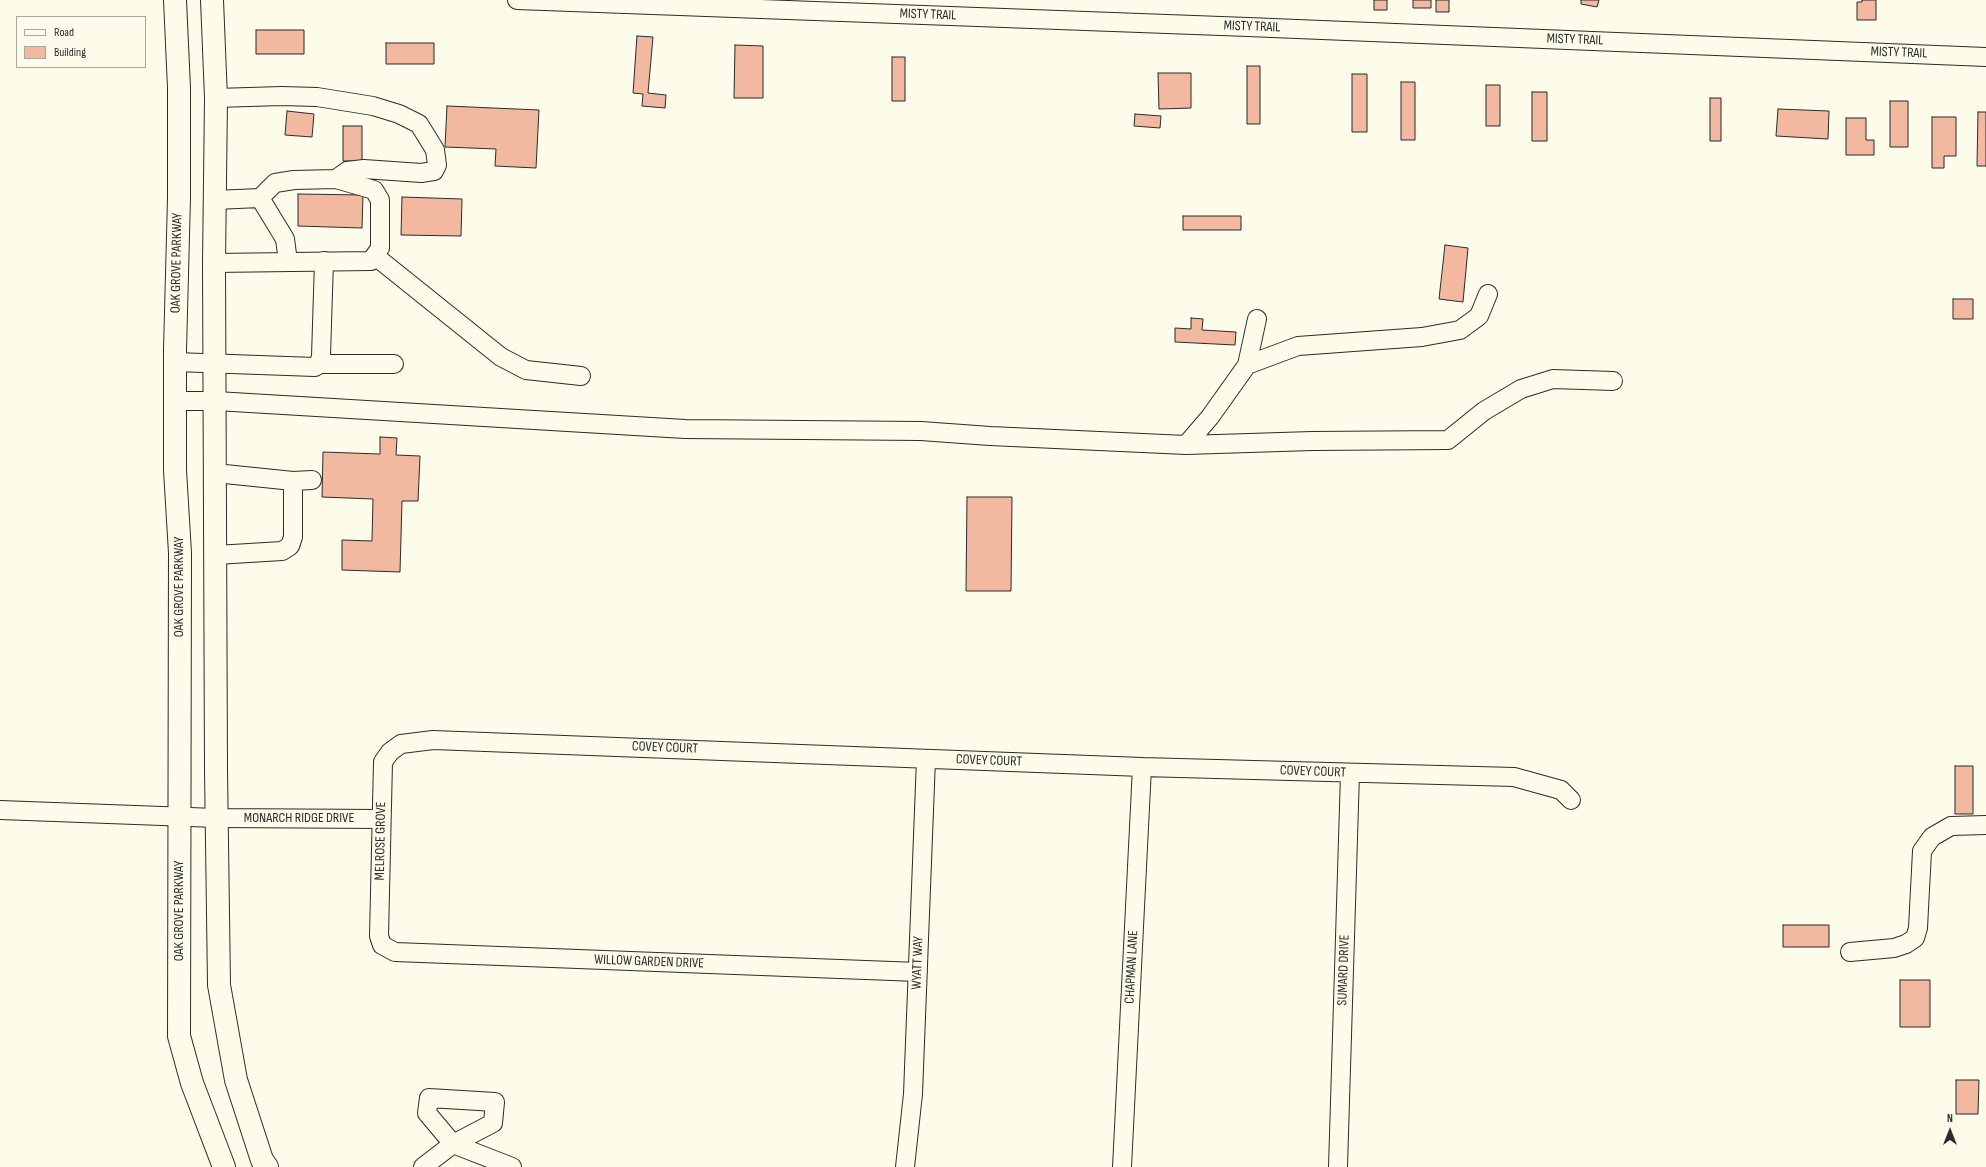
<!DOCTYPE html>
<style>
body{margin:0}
#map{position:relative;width:1986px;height:1167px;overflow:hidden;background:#fdfbea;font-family:"Sofia Sans Condensed",sans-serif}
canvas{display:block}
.legend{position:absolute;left:16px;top:16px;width:130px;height:52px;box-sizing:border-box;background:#fdfbea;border:1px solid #a9a89e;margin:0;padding:5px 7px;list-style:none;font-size:12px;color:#2b2b2b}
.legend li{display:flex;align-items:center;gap:8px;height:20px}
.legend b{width:20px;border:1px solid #a9a89e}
.north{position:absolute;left:1930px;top:1111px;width:40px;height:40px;-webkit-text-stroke:3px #fdfbea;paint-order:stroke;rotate:0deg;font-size:11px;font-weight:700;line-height:16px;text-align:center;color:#2b2b2b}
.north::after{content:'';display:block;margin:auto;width:14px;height:18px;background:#2b2b2b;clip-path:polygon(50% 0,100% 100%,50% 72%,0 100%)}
</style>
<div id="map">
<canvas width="1986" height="1167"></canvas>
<ul class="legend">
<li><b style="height:5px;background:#fdfbea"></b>Road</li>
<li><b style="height:11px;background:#f2b8a0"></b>Building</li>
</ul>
<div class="north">N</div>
</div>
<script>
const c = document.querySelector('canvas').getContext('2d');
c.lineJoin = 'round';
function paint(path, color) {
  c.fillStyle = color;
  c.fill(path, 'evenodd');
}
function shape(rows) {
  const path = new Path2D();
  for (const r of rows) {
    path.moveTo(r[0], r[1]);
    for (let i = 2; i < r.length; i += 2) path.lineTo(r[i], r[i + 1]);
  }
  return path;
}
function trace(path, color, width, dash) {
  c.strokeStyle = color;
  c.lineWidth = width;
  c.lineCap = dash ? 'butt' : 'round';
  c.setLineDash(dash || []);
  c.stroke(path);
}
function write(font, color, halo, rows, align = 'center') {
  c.font = font + ' "Sofia Sans Condensed",sans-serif';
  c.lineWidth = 3;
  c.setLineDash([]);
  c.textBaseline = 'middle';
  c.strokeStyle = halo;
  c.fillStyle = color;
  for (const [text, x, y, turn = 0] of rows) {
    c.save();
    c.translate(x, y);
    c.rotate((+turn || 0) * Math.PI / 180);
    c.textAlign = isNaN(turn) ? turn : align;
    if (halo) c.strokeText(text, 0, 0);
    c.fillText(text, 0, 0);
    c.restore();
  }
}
const building = shape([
 [1374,0,1387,0,1387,10,1374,10,1374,0],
 [1413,0,1431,0,1431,8,1413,8,1413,0],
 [1436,0,1449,0,1449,12,1436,12,1436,0],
 [1581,0,1599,0,1597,7,1581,4,1581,0],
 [1862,0,1876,0,1876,20,1857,20,1857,2,1862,2,1862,0],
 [256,30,304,30,304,54,256,54,256,30],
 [637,36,653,37,648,93,666,95,665,108,642,106,643,94,633,93,637,36],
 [386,43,434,43,434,64,386,64,386,43],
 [735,45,763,46,763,98,734,98,735,45],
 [892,57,905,57,905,101,892,101,892,57],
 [1247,66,1260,66,1260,124,1247,124,1247,66],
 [1158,73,1191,73,1191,108,1159,109,1158,73],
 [1352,74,1367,74,1367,132,1352,132,1352,74],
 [1401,82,1415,82,1415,140,1401,140,1401,82],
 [1486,85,1500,85,1500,126,1486,126,1486,85],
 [1532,92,1547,92,1547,141,1532,141,1532,92],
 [1710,98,1721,98,1721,141,1710,141,1710,98],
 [1890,101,1908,101,1908,147,1890,147,1890,101],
 [447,106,539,110,536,168,495,166,496,149,445,147,447,106],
 [1778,109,1829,111,1828,139,1776,136,1778,109],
 [287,111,314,114,312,137,285,135,287,111],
 [1978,112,1986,112,1986,166,1977,166,1978,112],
 [1135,114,1161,116,1160,128,1134,126,1135,114],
 [1932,117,1956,117,1956,156,1944,156,1944,168,1932,168,1932,117],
 [1846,118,1866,118,1866,140,1874,140,1874,155,1846,155,1846,118],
 [343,126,362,126,362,161,343,161,343,126],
 [298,194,363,195,362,228,298,226,298,194],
 [402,197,462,199,461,236,401,235,402,197],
 [1183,216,1241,216,1241,230,1183,230,1183,216],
 [1445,245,1468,248,1463,302,1439,299,1445,245],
 [1953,299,1973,299,1973,319,1953,319,1953,299],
 [1191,318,1203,319,1202,330,1236,332,1235,345,1175,342,1175,328,1191,329,1191,318],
 [380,437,397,438,396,455,420,456,418,501,402,501,400,572,342,570,342,540,372,541,373,499,322,497,323,452,380,454,380,437],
 [967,497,1012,497,1011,591,966,591,967,497],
 [1955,766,1973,766,1973,814,1955,814,1955,766],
 [1783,925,1829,925,1829,947,1783,947,1783,925],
 [1900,980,1930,980,1930,1027,1900,1027,1900,980],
 [1956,1080,1979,1080,1978,1114,1956,1114,1956,1080]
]);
paint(building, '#f2b8a0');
trace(building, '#2b2b2b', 1);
const minor = shape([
 [517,0,1248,27,1986,57],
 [216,98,282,96,317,97,373,106,399,114,419,124,435,150,437,165,434,171,421,173,364,169,347,171,336,179],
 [260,198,285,239,288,262],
 [375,256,501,357,526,370,581,376],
 [214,263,371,261,380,248,380,200,374,190,336,179,294,180,275,183,260,198,215,200],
 [175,362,315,367,319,364,321,356,324,261],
 [319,364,394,364],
 [1247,365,1257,319],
 [175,401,216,401,685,429,921,431,990,436,1186,445,1312,441,1448,440,1484,411,1521,389,1553,379,1613,381],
 [1186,445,1210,417,1247,365,1298,346,1422,337,1460,330,1479,316,1488,294],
 [215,473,293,481,312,480],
 [216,555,282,551,290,546,293,537,293,481],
 [0,810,216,818,381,819],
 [1850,952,1894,948,1906,944,1915,938,1918,928,1922,851,1932,837,1951,826,1986,825],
 [918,972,395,952,382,945,379,936,383,762,390,752,401,744,433,740,1142,767,1514,777,1561,790,1571,800],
 [429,1098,495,1102,493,1123,453,1144,427,1113,429,1098],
 [423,1167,453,1144,512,1167],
 [905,1167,913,1094,926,759],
 [1122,1167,1142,767],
 [1338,1167,1350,773]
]);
const major = shape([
 [175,0,179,88,179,198,175,350,175,470,180,553,179,1036,192,1083,224,1167],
 [212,0,216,98,214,263,216,770,219,985,236,1080,262,1160,267,1167]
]);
trace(minor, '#2b2b2b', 20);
trace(major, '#2b2b2b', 24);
trace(minor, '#fdfbea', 18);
trace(major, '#fdfbea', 22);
write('14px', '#2b2b2b', '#fdfbea', [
 ["MISTY TRAIL",928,15,2],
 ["MISTY TRAIL",1252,27,2],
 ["MISTY TRAIL",1575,40,2],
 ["MISTY TRAIL",1899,53,2],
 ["OAK GROVE PARKWAY",177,263,-89],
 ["OAK GROVE PARKWAY",179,587,-90],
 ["COVEY COURT",665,748,2],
 ["COVEY COURT",989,761,2],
 ["COVEY COURT",1313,772,2],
 ["MONARCH RIDGE DRIVE",299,818],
 ["MELROSE GROVE",381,841,-89],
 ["OAK GROVE PARKWAY",179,911,-90],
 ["WILLOW GARDEN DRIVE",649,962,2],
 ["WYATT WAY",918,963,-88],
 ["CHAPMAN LANE",1132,967,-87],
 ["SUMARD DRIVE",1344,970,-88]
]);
</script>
